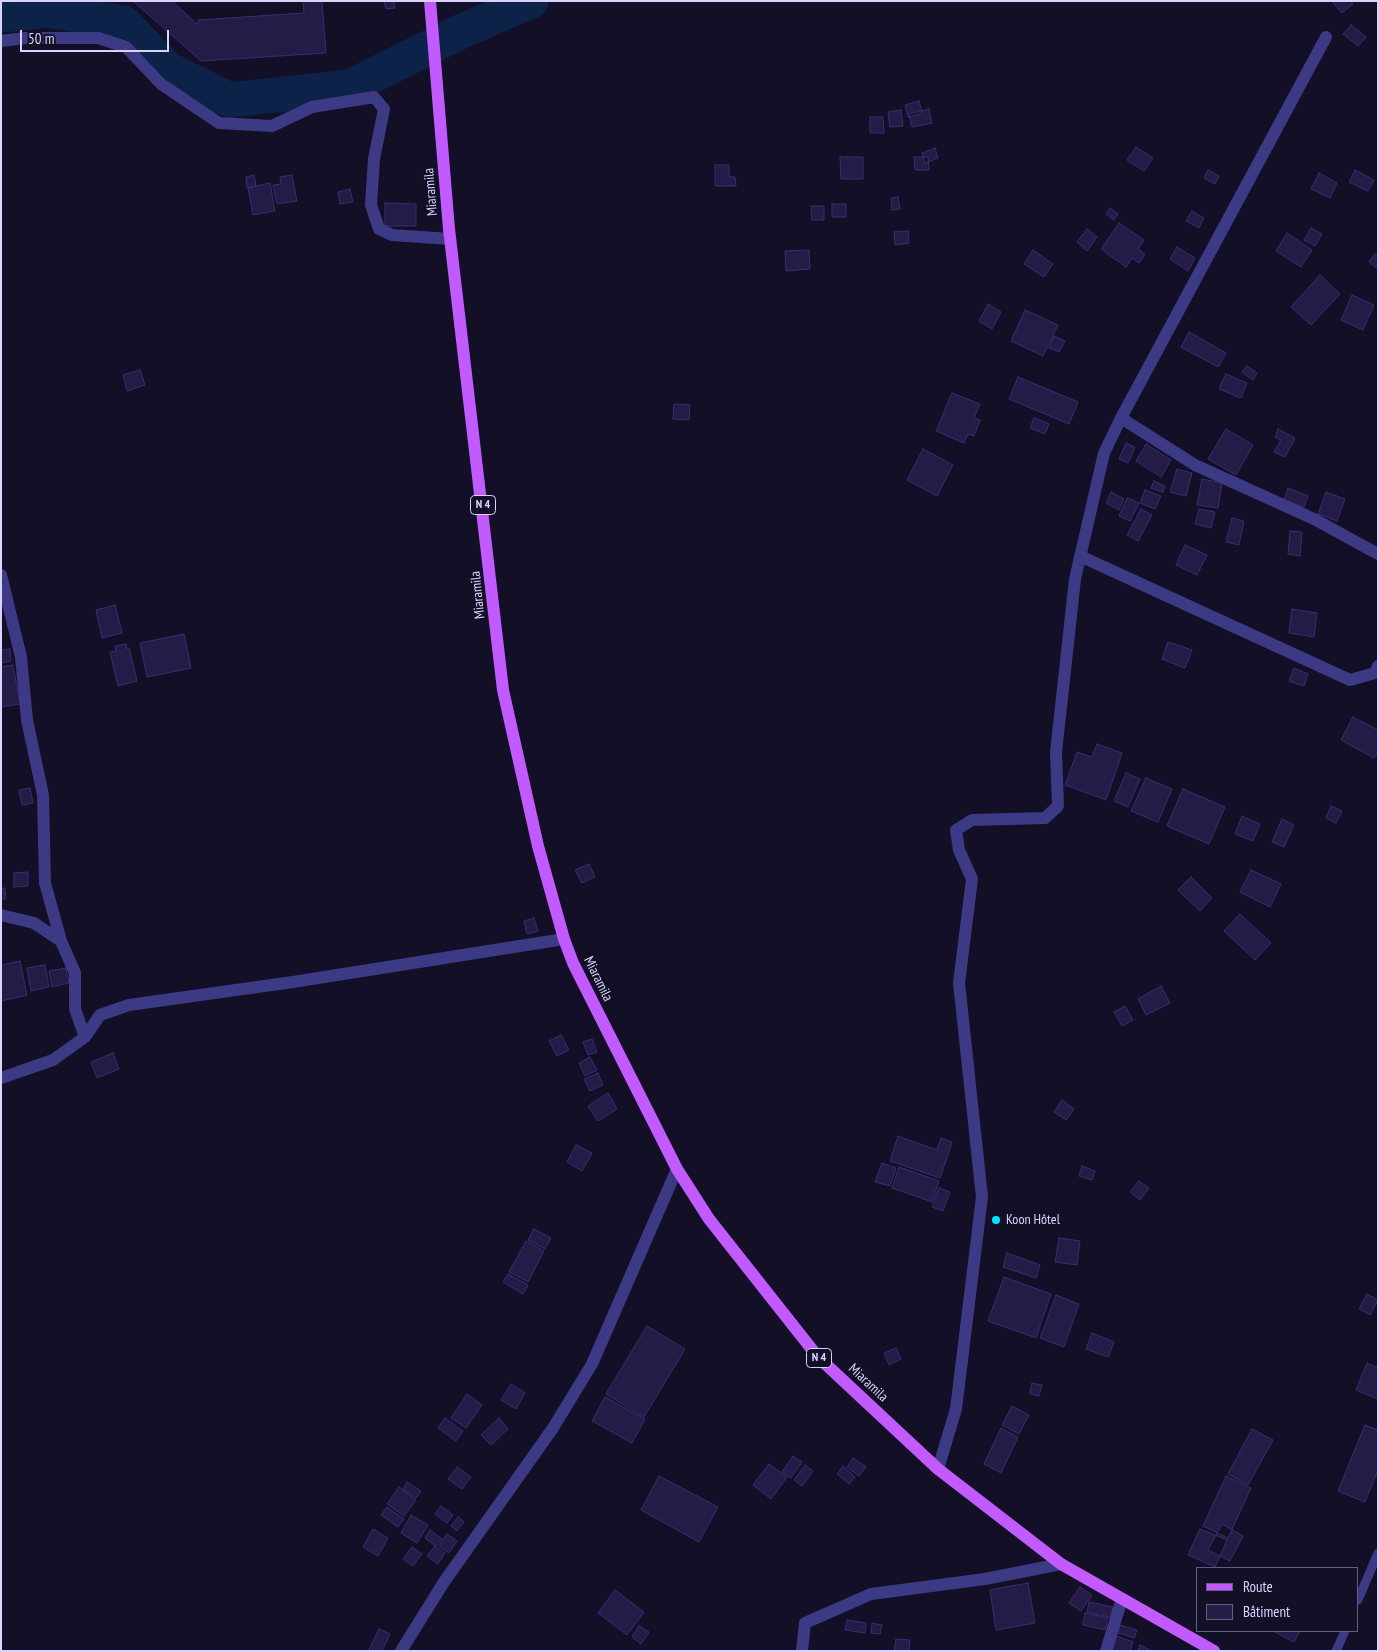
<!DOCTYPE html>
<meta charset="utf-8">
<style>
body{margin:0}
#map{position:relative;width:1379px;height:1652px;overflow:hidden;background:#130f26;font-family:"PT Sans Narrow",sans-serif}
canvas{display:block}
.frame{position:absolute;inset:0;border:2px solid #d9d4ff;pointer-events:none}
.legend{position:absolute;left:1196px;top:1567px;width:162px;height:65px;box-sizing:border-box;background:#130f26;border:1px solid #625e7d;margin:0;padding:6px 9px;list-style:none;font-size:15px;color:#d9d4ff}
.legend li{display:flex;align-items:center;gap:10px;height:25px}
.legend b{width:25px;border:1px solid #625e7d}
.scale{position:absolute;left:20px;top:30px;width:149px;height:22px;box-sizing:border-box;border:2px solid #d9d4ff;border-top:0;padding-left:6px;font-size:15px;line-height:18px;white-space:nowrap;color:#d9d4ff;-webkit-text-stroke:4px #130f26;paint-order:stroke}
</style>
<div id="map">
<canvas width="1379" height="1652"></canvas>
<div class="frame"></div>
<ul class="legend">
<li><b style="height:6px;background:#c25bff"></b>Route</li>
<li><b style="height:14px;background:#241b47"></b>Bâtiment</li>
</ul>
<div class="scale">50 m</div>
</div>
<script>
const c = document.querySelector('canvas').getContext('2d');
c.lineJoin = 'round';
function shape(rows) {
  const path = new Path2D();
  for (const r of rows) {
    path.moveTo(r[0], r[1]);
    for (let i = 2; i < r.length; i += 2) path.lineTo(r[i], r[i + 1]);
  }
  return path;
}
function trace(path, color, width, dash) {
  c.strokeStyle = color;
  c.lineWidth = width;
  c.lineCap = dash ? 'butt' : 'round';
  c.setLineDash(dash || []);
  c.stroke(path);
}
function paint(path, color) {
  c.fillStyle = color;
  c.fill(path, 'evenodd');
}
function write(font, color, halo, rows, align = 'center') {
  c.font = font + ' "PT Sans Narrow",sans-serif';
  c.lineWidth = 4.5;
  c.setLineDash([]);
  c.textBaseline = 'middle';
  c.strokeStyle = halo;
  c.fillStyle = color;
  for (const [text, x, y, turn = 0] of rows) {
    c.save();
    c.translate(x, y);
    c.rotate((+turn || 0) * Math.PI / 180);
    c.textAlign = isNaN(turn) ? turn : align;
    if (halo) c.strokeText(text, 0, 0);
    c.fillText(text, 0, 0);
    c.restore();
  }
}
trace(shape([
 [1,15,48,10,124,23,168,69,230,100,350,87,462,31,531,1]
]), '#0c2248', 35);
const building = shape([
 [133,1,172,1,198,25,198,20,304,13,303,1,322,1,326,53,201,61,133,1],
 [384,1,394,1,395,8,386,9,384,1],
 [1335,1,1351,1,1353,4,1342,13,1333,3,1335,1],
 [1351,25,1366,37,1358,46,1343,34,1351,25],
 [919,101,922,113,908,117,905,105,919,101],
 [929,109,932,123,912,127,909,114,929,109],
 [901,110,903,126,890,127,888,112,901,110],
 [870,117,883,117,884,133,870,133,870,117],
 [1136,147,1153,158,1144,171,1127,160,1136,147],
 [935,148,938,158,925,163,922,153,935,148],
 [840,157,863,157,863,179,841,179,840,157],
 [914,157,928,157,929,170,915,170,914,157],
 [715,165,729,165,729,177,735,177,736,186,715,186,715,165],
 [1208,170,1219,176,1215,184,1204,178,1208,170],
 [1355,170,1374,180,1368,191,1349,182,1355,170],
 [1319,173,1337,183,1330,198,1311,189,1319,173],
 [254,175,256,186,247,188,246,177,254,175],
 [292,175,297,201,277,204,273,185,281,184,280,177,292,175],
 [270,183,275,211,253,215,248,188,270,183],
 [350,189,353,202,340,204,338,192,350,189],
 [898,197,900,209,892,210,891,198,898,197],
 [385,203,416,204,416,226,385,226,385,203],
 [832,204,846,204,846,217,832,217,832,204],
 [811,206,824,206,824,220,812,220,811,206],
 [1110,208,1118,214,1114,220,1106,214,1110,208],
 [1192,211,1204,218,1199,228,1186,221,1192,211],
 [1119,223,1144,240,1138,249,1145,254,1139,263,1132,258,1126,267,1101,249,1119,223],
 [1311,228,1322,234,1315,246,1304,240,1311,228],
 [1087,229,1097,237,1087,251,1077,242,1087,229],
 [908,231,909,243,895,245,894,232,908,231],
 [1287,233,1312,250,1301,267,1276,251,1287,233],
 [1177,247,1195,258,1188,271,1170,259,1177,247],
 [809,250,810,269,786,271,785,251,809,250],
 [1033,250,1053,264,1044,277,1024,264,1033,250],
 [1375,254,1378,257,1378,269,1369,262,1375,254],
 [1320,275,1340,294,1311,325,1291,307,1320,275],
 [1352,295,1374,305,1363,330,1341,320,1352,295],
 [988,304,1001,312,992,329,979,321,988,304],
 [1025,310,1058,325,1043,356,1011,341,1025,310],
 [1189,332,1226,353,1218,367,1181,347,1189,332],
 [1054,336,1065,341,1059,352,1049,348,1054,336],
 [1247,366,1257,373,1253,380,1242,372,1247,366],
 [140,370,145,385,127,391,123,375,140,370],
 [1226,374,1247,383,1241,398,1219,389,1226,374],
 [1018,377,1078,402,1069,424,1009,399,1018,377],
 [952,393,980,404,974,418,980,420,974,436,968,434,964,443,936,431,952,393],
 [674,404,690,405,689,420,673,419,674,404],
 [1034,418,1049,424,1045,434,1030,428,1034,418],
 [1226,429,1253,445,1236,475,1208,459,1226,429],
 [1278,429,1295,438,1285,457,1274,452,1281,440,1275,437,1278,429],
 [1126,443,1135,447,1128,463,1119,459,1126,443],
 [1146,444,1171,460,1161,477,1136,461,1146,444],
 [923,449,953,465,937,496,907,480,923,449],
 [1177,469,1192,473,1186,496,1170,492,1177,469],
 [1202,479,1222,483,1218,508,1197,505,1202,479],
 [1154,481,1165,486,1163,492,1151,488,1154,481],
 [1288,488,1308,496,1304,507,1284,500,1288,488],
 [1145,490,1161,496,1155,509,1140,503,1145,490],
 [1111,492,1124,499,1119,510,1106,503,1111,492],
 [1326,492,1345,499,1337,521,1318,514,1326,492],
 [1127,498,1139,503,1130,521,1119,516,1127,498],
 [1141,509,1152,515,1138,541,1127,535,1141,509],
 [1199,509,1215,512,1211,528,1195,524,1199,509],
 [1232,518,1244,521,1239,545,1226,542,1232,518],
 [1290,531,1302,532,1300,556,1288,554,1290,531],
 [1185,545,1207,555,1197,575,1176,565,1185,545],
 [115,605,122,633,102,638,96,610,115,605],
 [1292,609,1317,613,1314,637,1289,633,1292,609],
 [184,634,191,668,147,677,140,643,184,634],
 [1168,642,1192,650,1185,668,1162,659,1168,642],
 [126,644,127,649,129,648,137,681,118,686,110,652,116,651,115,646,126,644],
 [10,649,11,661,1,663,1,650,10,649],
 [13,665,20,704,1,707,1,667,13,665],
 [1294,668,1308,674,1304,686,1289,681,1294,668],
 [1353,717,1378,730,1378,752,1374,758,1341,740,1353,717],
 [1097,744,1122,753,1106,800,1065,785,1077,752,1092,757,1097,744],
 [1126,773,1140,779,1128,807,1114,801,1126,773],
 [1146,778,1172,789,1158,822,1131,811,1146,778],
 [30,788,33,803,22,805,19,790,30,788],
 [1183,789,1225,807,1209,844,1167,826,1183,789],
 [1331,806,1342,811,1336,823,1326,818,1331,806],
 [1242,816,1260,824,1253,841,1235,834,1242,816],
 [1282,819,1294,825,1284,847,1272,842,1282,819],
 [589,864,595,877,582,883,575,870,589,864],
 [1251,870,1281,884,1270,907,1240,892,1251,870],
 [28,872,28,886,14,887,14,873,28,872],
 [1191,877,1212,898,1200,911,1178,890,1191,877],
 [5,888,6,899,1,899,1,889,5,888],
 [1240,914,1271,943,1255,960,1224,931,1240,914],
 [534,918,538,931,527,934,524,921,534,918],
 [20,961,27,995,1,1001,1,965,20,961],
 [45,965,49,987,31,991,27,968,45,965],
 [66,968,69,983,52,987,49,971,66,968],
 [1161,986,1170,1003,1146,1015,1138,999,1161,986],
 [1125,1006,1133,1020,1122,1026,1114,1012,1125,1006],
 [561,1035,569,1050,557,1056,549,1041,561,1035],
 [592,1039,597,1052,588,1055,583,1042,592,1039],
 [113,1053,119,1069,97,1078,91,1062,113,1053],
 [590,1057,597,1070,585,1076,579,1063,590,1057],
 [598,1073,603,1085,590,1091,584,1079,598,1073],
 [608,1093,617,1109,598,1121,588,1106,608,1093],
 [1062,1100,1074,1109,1066,1120,1054,1112,1062,1100],
 [898,1136,937,1150,941,1138,952,1142,940,1178,890,1161,898,1136],
 [576,1145,592,1153,582,1171,567,1162,576,1145],
 [882,1163,896,1168,890,1186,875,1182,882,1163],
 [1082,1166,1095,1171,1092,1180,1079,1176,1082,1166],
 [899,1167,939,1181,932,1202,892,1188,899,1167],
 [1139,1181,1149,1188,1140,1200,1130,1192,1139,1181],
 [939,1188,950,1192,943,1211,932,1207,939,1188],
 [534,1229,551,1238,545,1249,528,1240,534,1229],
 [1059,1238,1080,1241,1077,1265,1055,1262,1059,1238],
 [526,1241,544,1251,528,1282,509,1272,526,1241],
 [1007,1253,1040,1265,1036,1278,1003,1267,1007,1253],
 [508,1274,528,1285,523,1294,503,1282,508,1274],
 [1004,1277,1051,1294,1036,1338,988,1321,1004,1277],
 [1367,1294,1378,1300,1370,1315,1359,1309,1367,1294],
 [1056,1295,1079,1304,1064,1347,1040,1338,1056,1295],
 [647,1326,685,1349,644,1417,606,1394,647,1326],
 [1092,1333,1114,1342,1108,1357,1086,1349,1092,1333],
 [896,1348,901,1359,889,1365,884,1353,896,1348],
 [1367,1363,1378,1368,1378,1399,1356,1390,1367,1363],
 [1032,1383,1042,1385,1039,1396,1030,1394,1032,1383],
 [511,1384,525,1393,516,1409,501,1400,511,1384],
 [467,1394,482,1405,466,1428,451,1418,467,1394],
 [605,1397,645,1419,632,1443,592,1421,605,1397],
 [1012,1406,1029,1415,1019,1434,1002,1425,1012,1406],
 [445,1418,463,1431,456,1441,438,1428,445,1418],
 [499,1418,508,1429,491,1445,481,1435,499,1418],
 [1365,1425,1378,1430,1378,1470,1365,1502,1338,1491,1365,1425],
 [1001,1428,1018,1437,1001,1473,984,1464,1001,1428],
 [1252,1429,1273,1440,1248,1485,1228,1474,1252,1429],
 [793,1456,802,1462,791,1478,782,1472,793,1456],
 [853,1458,866,1467,859,1476,847,1467,853,1458],
 [769,1464,787,1477,771,1499,753,1485,769,1464],
 [805,1465,813,1471,802,1486,794,1480,805,1465],
 [843,1466,855,1477,849,1484,837,1474,843,1466],
 [457,1467,471,1477,462,1489,448,1479,457,1467],
 [659,1476,718,1507,699,1542,641,1510,659,1476],
 [1226,1476,1251,1488,1228,1538,1203,1526,1226,1476],
 [407,1482,421,1491,416,1498,403,1489,407,1482],
 [399,1487,416,1500,404,1516,387,1504,399,1487],
 [441,1506,453,1515,447,1523,435,1514,441,1506],
 [387,1507,404,1519,398,1527,381,1515,387,1507],
 [411,1515,428,1525,417,1543,401,1533,411,1515],
 [458,1517,464,1522,457,1531,451,1526,458,1517],
 [1222,1524,1243,1536,1230,1561,1208,1550,1222,1524],
 [373,1529,388,1538,378,1556,363,1547,373,1529],
 [1200,1529,1227,1540,1215,1567,1188,1555,1200,1529],
 [430,1530,442,1539,436,1546,425,1538,430,1530],
 [447,1534,457,1541,449,1553,439,1546,447,1534],
 [435,1546,445,1553,438,1564,427,1556,435,1546],
 [412,1547,422,1554,413,1566,403,1559,412,1547],
 [1028,1583,1035,1623,996,1630,990,1590,1028,1583],
 [1080,1587,1092,1595,1081,1611,1069,1603,1080,1587],
 [615,1590,644,1612,627,1635,598,1613,615,1590],
 [1089,1602,1113,1607,1110,1617,1087,1612,1089,1602],
 [1085,1613,1108,1618,1105,1630,1083,1625,1085,1613],
 [847,1620,866,1623,865,1633,845,1630,847,1620],
 [872,1623,882,1625,880,1634,871,1633,872,1623],
 [1120,1625,1137,1630,1134,1638,1118,1633,1120,1625],
 [639,1626,649,1632,641,1644,632,1637,639,1626],
 [379,1629,390,1634,382,1651,371,1651,369,1650,379,1629],
 [1273,1631,1300,1631,1294,1642,1273,1631],
 [1117,1636,1133,1642,1130,1651,1112,1651,1117,1636],
 [896,1639,910,1640,909,1651,894,1651,896,1639],
 [1140,1645,1152,1651,1138,1651,1140,1645]
]);
paint(building, '#241b47');
trace(building, '#3b2d73', 1);
trace(shape([
 [1358,1600,1378,1553],
 [1336,1651,1345,1631]
]), '#3d3a85', 9);
trace(shape([
 [1,41,25,38,98,38,126,47,161,84,219,123,272,126,312,107,374,97,384,109,374,159,371,205,379,229,392,235,450,239],
 [1121,418,1195,465,1314,519,1378,554],
 [1080,556,1350,680,1375,673,1378,666],
 [1,575,21,657,27,720,43,795,45,883,61,941],
 [1,915,34,923,61,941,75,973,75,1009,85,1037],
 [1,1078,53,1060,85,1037,100,1015,129,1005,293,982,564,939],
 [938,1469,956,1409,982,1197,959,983,972,879,959,850,956,830,972,820,1045,818,1058,806,1056,752,1075,579,1104,453,1121,418,1326,37],
 [401,1651,444,1582,553,1428,592,1364,677,1169],
 [802,1651,805,1623,871,1594,985,1579,1061,1564],
 [1106,1651,1122,1599]
]), '#3d3a85', 12);
trace(shape([
 [430,1,449,229,503,690,538,846,564,939,573,963,677,1169,709,1219,818,1357,938,1469,1061,1564,1214,1651]
]), '#c25bff', 12);
for (const [x, y, r, color] of [
 [996,1220,5,"#00e5ff"]
]) {
  const dot = new Path2D();
  dot.arc(x, y, r, 0, 2 * Math.PI);
  c.fillStyle = color;
  c.fill(dot);
  trace(dot, '#130f26', 2);
}
for (const [x, y, w] of [
 [483,505,25],
 [819,1358,25]
]) {
  const box = new Path2D();
  box.roundRect(x - w / 2, y - 9.5, w, 19, 4);
  c.fillStyle = '#130f26';
  c.fill(box);
  trace(box, '#d9d4ff', 1);
}
write('bold 12px', '#d9d4ff', null, [
 ["N 4",483,505],
 ["N 4",819,1358]
]);
write('14px', '#d9d4ff', '#130f26', [
 ["Miaramila",431,192,-95],
 ["Miaramila",478,595,-96],
 ["Miaramila",598,979,64],
 ["Miaramila",868,1383,43]
]);
write('14px', '#d9d4ff', '#130f26', [
 ["Koon Hôtel",1006,1220]
], 'left');
</script>
